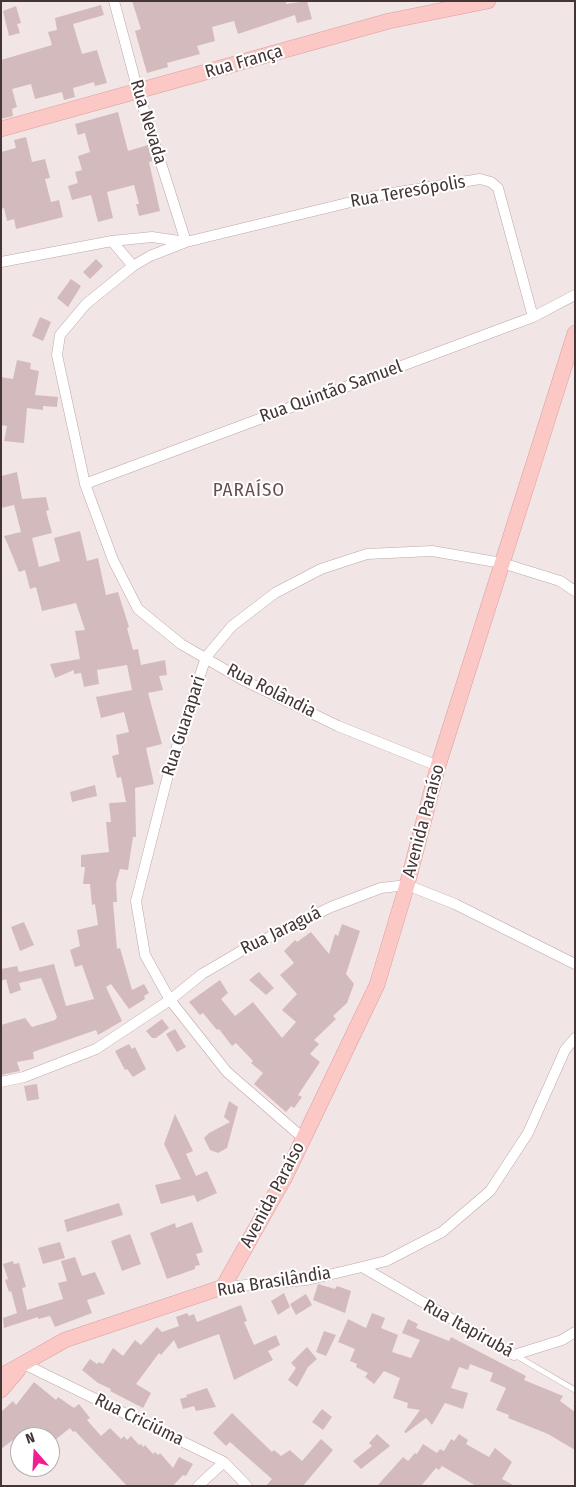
<!DOCTYPE html>
<meta charset="utf-8">
<style>
body{margin:0}
#map{position:relative;width:576px;height:1487px;overflow:hidden;background:#f2e5e5;font-family:"Fira Sans Condensed",sans-serif}
canvas{display:block}
.frame{position:absolute;inset:0;border:2px solid #443536;pointer-events:none}
.north{position:absolute;left:10px;top:1427px;width:50px;height:50px;box-sizing:border-box;background:#fff;border:1px solid #b4aeaf;border-radius:50%;rotate:341deg;font-size:14px;font-weight:700;line-height:20px;text-align:center;color:#443536}
.north::after{content:'';display:block;margin:auto;width:18px;height:22px;background:#f11d93;clip-path:polygon(50% 0,100% 100%,50% 72%,0 100%)}
</style>
<div id="map">
<canvas width="576" height="1487"></canvas>
<div class="frame"></div>
<div class="north">N</div>
</div>
<script>
const c = document.querySelector('canvas').getContext('2d');
c.lineJoin = 'round';
function paint(path, color) {
  c.fillStyle = color;
  c.fill(path, 'evenodd');
}
function shape(rows) {
  const path = new Path2D();
  for (const r of rows) {
    path.moveTo(r[0], r[1]);
    for (let i = 2; i < r.length; i += 2) path.lineTo(r[i], r[i + 1]);
  }
  return path;
}
function trace(path, color, width, dash) {
  c.strokeStyle = color;
  c.lineWidth = width;
  c.lineCap = dash ? 'butt' : 'round';
  c.setLineDash(dash || []);
  c.stroke(path);
}
function write(font, color, halo, rows, align = 'center') {
  c.font = font + ' "Fira Sans Condensed",sans-serif';
  c.lineWidth = 4;
  c.setLineDash([]);
  c.textBaseline = 'middle';
  c.strokeStyle = halo;
  c.fillStyle = color;
  for (const [text, x, y, turn = 0] of rows) {
    c.save();
    c.translate(x, y);
    c.rotate((+turn || 0) * Math.PI / 180);
    c.textAlign = isNaN(turn) ? turn : align;
    if (halo) c.strokeText(text, 0, 0);
    c.fillText(text, 0, 0);
    c.restore();
  }
}
paint(shape([
 [132,1,286,1,286,4,307,1,312,19,297,23,295,15,238,34,234,21,212,27,215,41,197,46,200,54,167,63,168,67,147,73,135,31,141,29],
 [101,5,104,15,73,24,82,54,97,50,107,83,95,86,94,82,73,88,75,97,64,100,62,92,35,99,31,84,12,89,17,107,12,109,13,116,1,119,1,60,52,45,48,32,57,30,55,18],
 [16,6,21,23,17,24,20,33,9,36,3,11],
 [118,112,128,151,148,145,153,161,149,162,160,211,139,216,136,204,139,204,134,185,107,192,113,218,98,222,91,195,72,200,68,186,78,183,75,172,82,170,78,156,90,152,85,133,78,135,75,124],
 [26,137,32,162,45,159,50,178,45,179,51,202,59,200,63,217,16,229,14,219,7,221,4,208,1,209,1,152,16,148,14,140],
 [96,259,103,266,90,279,83,272],
 [71,279,81,286,68,307,57,298],
 [40,317,51,322,43,341,32,336],
 [17,360,31,363,30,369,39,371,35,395,58,397,57,407,43,406,43,410,27,408,24,443,4,441,7,426,1,425,1,377,13,379],
 [17,472,22,499,46,497,49,510,46,511,52,533,32,538,39,567,60,561,54,538,80,531,87,561,98,558,106,595,118,592,129,627,127,628,133,650,138,649,141,665,165,660,167,675,159,676,163,690,148,693,162,744,146,748,154,784,135,788,136,837,133,837,128,870,120,869,116,883,117,902,113,902,117,949,120,948,132,990,144,984,149,993,144,996,145,999,129,1009,111,984,106,987,122,1021,98,1035,96,1030,33,1052,34,1059,17,1062,20,1071,1,1075,1,1025,25,1018,32,1027,55,1020,57,1017,41,978,19,983,21,990,10,994,6,979,1,981,1,969,17,966,19,972,54,964,66,1006,94,999,82,965,75,967,70,950,80,946,77,930,98,925,95,904,92,905,90,884,83,884,85,867,81,867,81,855,109,852,106,822,111,822,109,803,126,802,121,777,117,778,112,756,119,754,116,735,129,732,124,712,101,718,96,697,132,690,127,665,97,670,99,684,84,687,81,673,74,674,74,670,55,678,50,664,80,659,75,631,85,630,76,603,42,611,36,587,30,589,25,570,19,572,8,545,4,536,21,532,14,505,1,508,1,476],
 [95,785,97,796,72,802,70,792],
 [24,922,34,945,20,951,11,927],
 [342,924,360,931,346,974,354,984,347,1003,333,1016,336,1019,314,1040,319,1044,310,1054,320,1062,298,1095,302,1097,294,1108,291,1106,286,1112,254,1084,263,1073,251,1063,253,1061,236,1043,232,1046,219,1029,217,1030,203,1013,200,1015,189,1002,220,980,228,993,221,999,235,1016,253,1002,282,1038,296,1022,282,1010,297,994,280,975,294,963,284,951,295,940,297,942,311,932,329,954,335,934,338,936],
 [259,972,274,988,266,995,249,980],
 [162,1019,169,1028,156,1038,152,1038,146,1031],
 [175,1029,186,1047,177,1052,166,1034],
 [129,1044,132,1049,135,1047,146,1069,133,1077,127,1069,125,1070,115,1051],
 [37,1084,39,1099,27,1101,24,1086],
 [229,1101,238,1107,227,1148,218,1153,210,1150,204,1138,209,1133,230,1122,224,1117],
 [175,1114,193,1151,186,1154,196,1176,207,1171,217,1193,197,1202,194,1195,161,1204,155,1185,181,1179,164,1144],
 [119,1203,123,1215,67,1232,64,1220],
 [192,1222,203,1252,196,1254,200,1265,195,1266,195,1269,167,1279,150,1233,175,1223,176,1228],
 [130,1234,141,1264,122,1271,111,1241],
 [60,1242,65,1258,43,1264,38,1248],
 [75,1257,82,1276,95,1272,105,1294,87,1300,92,1313,55,1327,50,1316,38,1319,38,1317,4,1328,3,1318,17,1313,11,1291,9,1292,5,1280,8,1279,3,1264,13,1261,14,1264,19,1263,26,1287,22,1288,27,1310,63,1299,58,1283,67,1281,61,1261],
 [318,1284,335,1289,337,1286,351,1291,345,1313,313,1300],
 [284,1293,290,1307,278,1315,271,1301],
 [306,1294,312,1305,296,1315,290,1304],
 [241,1305,247,1321,244,1322,254,1345,276,1335,280,1345,268,1351,273,1360,234,1380,219,1334,178,1349,174,1340,161,1355,159,1353,136,1384,151,1393,143,1408,110,1391,111,1389,98,1383,82,1370,90,1359,97,1364,99,1362,103,1364,113,1348,123,1356,135,1340,141,1345,157,1327,162,1332,179,1326,176,1317,187,1313,189,1316,194,1314,197,1322],
 [372,1313,385,1318,381,1328,398,1335,392,1352,411,1358,420,1340,402,1333,408,1319,418,1324,416,1328,449,1341,451,1337,526,1376,524,1380,563,1396,560,1401,575,1412,575,1450,548,1434,508,1418,509,1415,496,1410,506,1388,490,1381,493,1373,470,1364,468,1370,459,1367,451,1388,468,1393,463,1409,445,1403,432,1425,426,1418,406,1433,404,1432,420,1410,407,1408,408,1403,393,1398,400,1378,384,1371,374,1384,365,1377,368,1373,356,1367,357,1364,350,1361,355,1349,338,1342,348,1319,366,1328],
 [324,1331,336,1335,326,1356,316,1352],
 [307,1347,317,1359,308,1367,297,1387,288,1380,296,1368,291,1363],
 [34,1382,56,1400,58,1397,74,1408,79,1404,90,1418,87,1420,101,1436,110,1428,121,1439,124,1436,127,1440,131,1436,139,1445,141,1444,143,1447,145,1445,153,1454,155,1452,158,1455,160,1453,173,1468,179,1457,193,1464,186,1476,183,1475,173,1486,127,1486,75,1431,73,1432,70,1428,55,1440,52,1437,18,1436,1,1449,1,1412,13,1401,16,1405],
 [207,1388,216,1407,196,1411,194,1406,183,1409,180,1399,187,1397,186,1395],
 [322,1409,332,1417,323,1430,312,1422],
 [232,1413,272,1452,274,1450,281,1456,290,1450,302,1461,321,1439,333,1450,303,1486,266,1486,272,1479,230,1442,226,1446,213,1433],
 [377,1434,390,1446,361,1469,353,1461,372,1446,369,1443],
 [459,1434,468,1440,466,1444,489,1457,495,1448,512,1462,502,1479,515,1486,476,1486,442,1466,439,1470,436,1468,421,1486,377,1486,403,1457,408,1461,415,1453,417,1454,423,1444,437,1453,440,1449,444,1451,451,1439,454,1441]
]), '#d3bbbd');
const lane = shape([
 [515,1355,575,1390]
]);
const street = shape([
 [112,241,133,266],
 [1,262,112,241,152,237,186,242,138,91,114,1],
 [85,484,533,317,575,295],
 [438,766,338,726,243,680,181,644,138,609,113,560,85,484,57,355,60,335,86,304,133,266,150,256,186,242,380,195,480,179,491,182,498,188,533,317],
 [1,1082,24,1077,96,1049,170,1000,202,974,243,950,331,907,381,888,407,885,455,904,575,964],
 [303,1138,227,1072,170,1000,145,955,136,901,169,771,206,657,232,626,275,593,321,569,367,554,432,551,502,563,560,581,575,591],
 [362,1267,514,1355,562,1340,575,1332],
 [223,1287,307,1280,362,1267,386,1261,442,1232,490,1191,528,1133,565,1050,575,1038],
 [24,1364,224,1462,247,1486],
 [198,1486,224,1462]
]);
const secondary = shape([
 [1,129,389,21,488,1],
 [1,1376,65,1340,223,1287,286,1175,377,985,407,885,438,766,575,333],
 [1,1390,18,1370]
]);
trace(lane, '#bda8a9', 6);
trace(street, '#bda8a9', 11);
trace(secondary, '#d99f9d', 16);
trace(lane, '#fff', 5);
trace(street, '#fff', 10);
trace(secondary, '#fcc8c5', 15);
write('18px', '#443536', '#fff', [
 ["Rua França",244,62,-16],
 ["Rua Nevada",148,122,73],
 ["Rua Teresópolis",408,192,-10],
 ["Rua Quintão Samuel",331,392,-20],
 ["Rua Rolândia",271,691,27],
 ["Rua Guarapari",184,726,-72],
 ["Avenida Paraíso",424,821,-75],
 ["Rua Jaraguá",281,931,-26],
 ["Avenida Paraíso",273,1195,-62],
 ["Rua Brasilândia",274,1282,-9],
 ["Rua Itapirubá",468,1329,29],
 ["Rua Criciúma",139,1420,26]
]);
c.letterSpacing = '1px';
write('19px', '#664d4f', '#fff', [
 ["PARAÍSO",249,491]
]);
c.letterSpacing = '0px';
</script>
